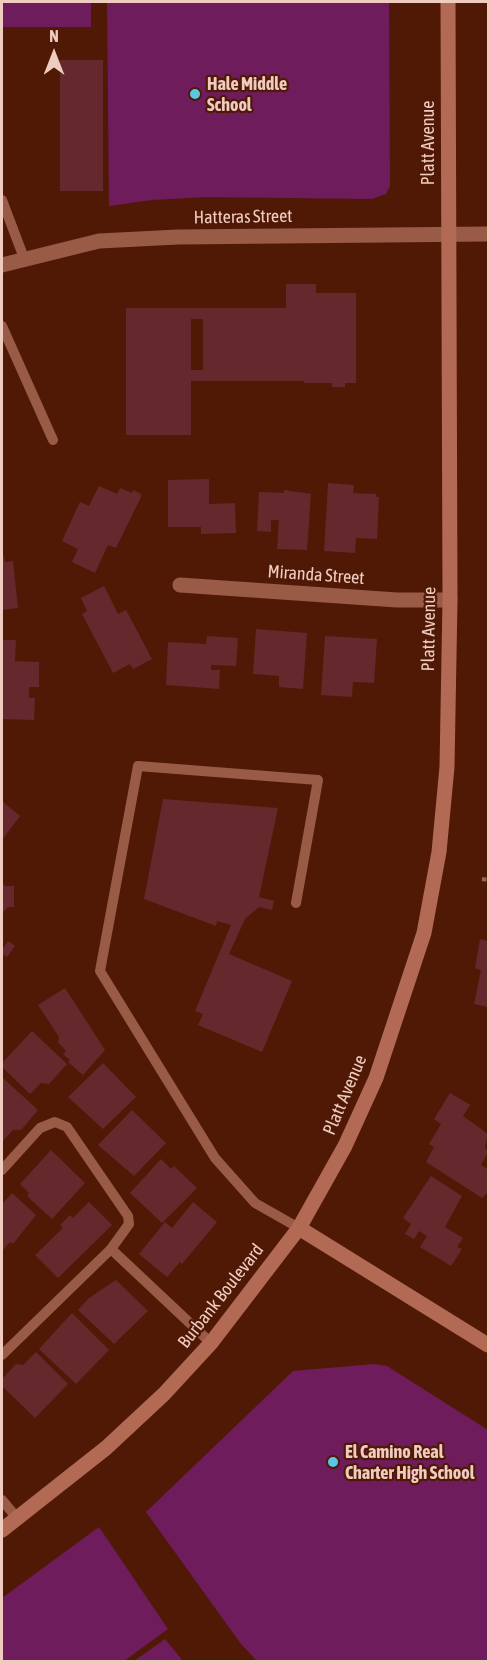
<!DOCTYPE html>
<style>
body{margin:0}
#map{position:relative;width:490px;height:1663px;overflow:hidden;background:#501906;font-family:"Asap Condensed",sans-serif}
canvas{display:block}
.frame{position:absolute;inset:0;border:3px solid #efcbc0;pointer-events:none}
.north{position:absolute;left:24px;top:24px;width:60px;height:60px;-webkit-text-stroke:4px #501906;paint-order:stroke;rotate:0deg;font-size:16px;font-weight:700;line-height:24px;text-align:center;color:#efcbc0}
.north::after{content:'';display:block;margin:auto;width:21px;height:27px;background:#efcbc0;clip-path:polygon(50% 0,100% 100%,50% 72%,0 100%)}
</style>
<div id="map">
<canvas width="490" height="1663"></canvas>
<div class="frame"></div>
<div class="north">N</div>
</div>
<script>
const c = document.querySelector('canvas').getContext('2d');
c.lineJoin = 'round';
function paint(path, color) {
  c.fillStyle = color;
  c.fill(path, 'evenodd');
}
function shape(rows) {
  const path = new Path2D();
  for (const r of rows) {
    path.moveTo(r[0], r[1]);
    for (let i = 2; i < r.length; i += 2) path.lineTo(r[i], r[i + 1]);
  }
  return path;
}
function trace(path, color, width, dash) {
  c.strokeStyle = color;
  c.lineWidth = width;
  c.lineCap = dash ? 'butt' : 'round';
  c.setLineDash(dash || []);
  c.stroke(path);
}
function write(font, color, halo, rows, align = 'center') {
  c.font = font + ' "Asap Condensed",sans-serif';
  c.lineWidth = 4.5;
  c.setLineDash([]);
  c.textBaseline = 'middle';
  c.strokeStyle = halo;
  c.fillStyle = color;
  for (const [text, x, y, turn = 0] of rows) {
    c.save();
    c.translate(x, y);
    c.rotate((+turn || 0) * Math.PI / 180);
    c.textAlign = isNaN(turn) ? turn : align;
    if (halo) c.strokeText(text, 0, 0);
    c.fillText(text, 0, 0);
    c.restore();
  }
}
paint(shape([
 [2,2,91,2,91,27,2,27],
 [107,2,389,2,390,186,386,194,372,199,206,197,152,200,109,206],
 [374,1364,387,1366,488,1430,488,1661,257,1661,241,1644,146,1512,293,1371],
 [99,1527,168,1629,124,1661,2,1661,2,1598],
 [165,1639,183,1661,134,1661]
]), '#6e1c5c');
paint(shape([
 [60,60,103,60,103,191,60,191],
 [286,284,316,284,316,293,356,293,356,383,345,383,345,387,332,387,332,383,304,383,304,381,191,381,191,435,126,435,126,308,286,308],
 [191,319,203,319,203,370,191,370],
 [209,479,209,504,235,503,236,533,201,534,201,527,168,527,168,480],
 [328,483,354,485,353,493,376,494,376,497,379,497,377,539,356,538,355,553,324,551],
 [99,486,117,494,120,488,132,493,133,490,141,494,141,497,116,548,108,545,95,573,72,562,78,549,62,541,80,502,89,506],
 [284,490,311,494,307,550,277,549,279,520,271,520,271,532,257,531,259,492,284,493],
 [2,549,5,562,13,561,18,608,2,610],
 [104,586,118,614,126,610,152,659,133,669,130,664,113,673,82,614,87,611,81,598],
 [256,629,307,633,303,689,279,687,279,676,253,674],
 [207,636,238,638,236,666,211,665,211,670,220,670,219,689,166,685,168,642,206,644],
 [325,636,377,639,374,683,353,682,352,697,321,695],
 [2,640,16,640,15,661,39,662,39,687,29,687,29,698,35,698,34,720,2,719],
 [163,799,278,808,259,897,274,901,272,910,259,907,245,919,229,954,292,981,262,1052,198,1025,203,1014,195,1011,231,925,217,921,216,926,144,899],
 [2,801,20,816,2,840],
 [2,883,5,886,14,886,14,907,8,907,2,913],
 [480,939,488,941,488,1007,474,1004,481,970,475,968],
 [8,941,15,946,7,957,2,954,2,950],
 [65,988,105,1050,83,1075,68,1062,70,1060,63,1054,66,1051,58,1042,59,1037,38,1005],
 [32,1031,67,1064,49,1084,41,1083,30,1094,2,1067,2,1063],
 [103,1063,136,1097,103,1129,68,1097],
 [3,1078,38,1110,21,1130,13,1130,2,1142],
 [450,1093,470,1105,463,1116,488,1134,485,1147,488,1152,481,1165,488,1169,488,1192,482,1198,426,1162,434,1147,429,1144,441,1124,434,1119],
 [132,1110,166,1143,134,1176,98,1145],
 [51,1150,85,1183,52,1219,27,1196,29,1193,20,1184],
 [161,1159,171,1169,174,1166,197,1188,162,1223,130,1193],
 [431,1176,462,1196,445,1227,463,1238,457,1247,462,1249,451,1266,420,1247,427,1236,419,1231,414,1239,405,1234,411,1224,403,1218],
 [12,1193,36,1215,13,1244,10,1242,2,1251,2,1204],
 [89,1202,112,1225,58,1278,35,1255,63,1228,60,1225,70,1215,73,1218],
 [193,1202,217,1222,182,1264,180,1262,167,1277,139,1254,165,1222,172,1228],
 [116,1280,148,1311,114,1344,78,1310,89,1298],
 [72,1313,109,1350,76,1384,39,1349],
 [36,1352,68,1384,35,1418,2,1386,2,1379,16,1364,23,1365]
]), '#65282d');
trace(shape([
 [482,879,488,880]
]), '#966758', 4, [4.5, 4.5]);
trace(shape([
 [2,200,24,258],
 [2,326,53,440],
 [296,903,318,780,138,766,100,971,215,1158,255,1203,299,1228],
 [2,1170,40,1128,55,1122,67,1127,128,1216,129,1224,111,1249,2,1355],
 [111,1249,211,1343],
 [2,1500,17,1518]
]), '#995a46', 10);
trace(shape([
 [2,265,99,241,178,237,488,234],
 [180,585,397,600,450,600]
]), '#995a46', 15);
trace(shape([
 [299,1228,488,1345],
 [2,1530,106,1448,164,1394,211,1343,299,1228,345,1146,376,1078,424,933,439,852,447,767,450,600,448,2]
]), '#b26a54', 15);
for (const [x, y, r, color] of [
 [195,94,6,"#5ac8e5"],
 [333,1462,6,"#5ac8e5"]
]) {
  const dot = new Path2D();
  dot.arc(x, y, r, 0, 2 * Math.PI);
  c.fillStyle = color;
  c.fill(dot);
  trace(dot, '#501906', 2);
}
write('bold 18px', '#efcbc0', '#501906', [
 ["Hale Middle",207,84],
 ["School",207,105],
 ["El Camino Real",345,1452],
 ["Charter High School",345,1473]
], 'left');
write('18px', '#efcbc0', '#501906', [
 ["Platt Avenue",428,143,-90],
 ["Hatteras Street",243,217,-1],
 ["Miranda Street",316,575,4],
 ["Platt Avenue",429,629,-89],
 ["Platt Avenue",345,1095,-67],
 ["Burbank Boulevard",221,1296,-52]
]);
</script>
